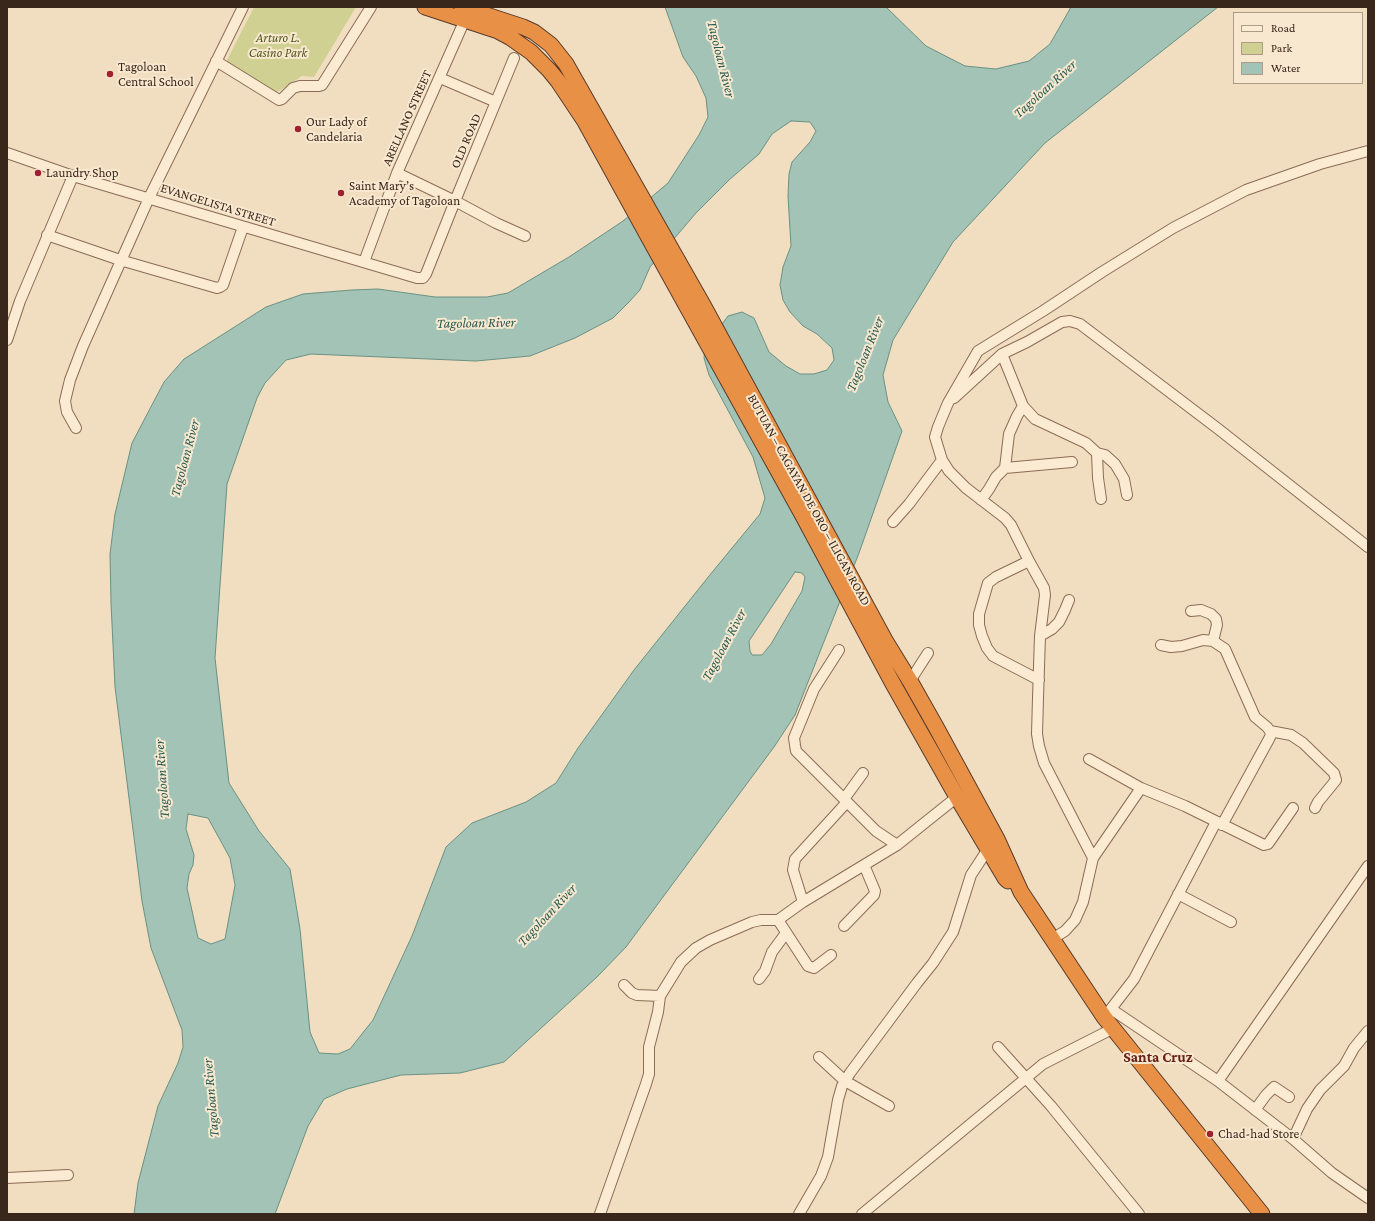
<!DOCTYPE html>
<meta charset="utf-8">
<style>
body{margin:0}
#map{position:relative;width:1375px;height:1221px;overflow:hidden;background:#f1ddbf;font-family:"Crimson Pro",serif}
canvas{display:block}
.frame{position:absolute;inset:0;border:8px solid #3a271b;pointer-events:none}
.legend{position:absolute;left:1233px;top:12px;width:130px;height:72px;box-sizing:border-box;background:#f8e8cf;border:1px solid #ac9b87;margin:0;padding:5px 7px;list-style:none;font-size:12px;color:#3a271b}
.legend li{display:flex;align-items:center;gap:8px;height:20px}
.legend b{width:20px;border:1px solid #ac9b87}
</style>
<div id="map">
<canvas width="1375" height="1221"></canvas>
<div class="frame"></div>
<ul class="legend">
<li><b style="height:5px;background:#fbebd2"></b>Road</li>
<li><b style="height:11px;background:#d0d092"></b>Park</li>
<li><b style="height:11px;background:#a2c3b6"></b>Water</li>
</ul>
</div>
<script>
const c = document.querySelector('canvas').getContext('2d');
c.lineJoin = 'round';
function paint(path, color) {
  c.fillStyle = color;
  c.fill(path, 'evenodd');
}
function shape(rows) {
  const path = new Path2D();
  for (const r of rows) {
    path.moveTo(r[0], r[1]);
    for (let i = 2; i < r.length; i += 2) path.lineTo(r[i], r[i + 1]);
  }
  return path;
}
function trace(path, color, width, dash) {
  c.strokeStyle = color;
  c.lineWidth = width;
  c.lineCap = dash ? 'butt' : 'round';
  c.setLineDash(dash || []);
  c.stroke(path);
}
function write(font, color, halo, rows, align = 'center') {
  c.font = font + ' "Crimson Pro",serif';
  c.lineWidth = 4;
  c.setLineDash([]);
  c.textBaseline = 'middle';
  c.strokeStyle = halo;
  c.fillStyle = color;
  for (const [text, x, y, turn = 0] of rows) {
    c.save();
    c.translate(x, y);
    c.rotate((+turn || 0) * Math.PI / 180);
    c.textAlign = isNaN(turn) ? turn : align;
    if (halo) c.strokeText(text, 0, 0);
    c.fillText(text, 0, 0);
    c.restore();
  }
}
paint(shape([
 [254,7,356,7,314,77,302,76,276,93,225,64]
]), '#d0d092');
const water = shape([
 [665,7,886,7,926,46,965,66,996,69,1029,61,1050,44,1071,7,1218,7,1045,143,953,242,893,340,883,375,888,402,902,431,859,553,795,715,774,747,626,947,597,977,504,1062,460,1073,401,1075,347,1089,324,1099,308,1126,275,1214,134,1214,138,1183,158,1106,178,1063,183,1047,182,1030,151,948,142,901,115,687,111,603,110,554,115,514,132,443,164,382,184,359,266,307,303,294,352,290,378,289,435,297,487,297,508,293,569,257,623,221,668,183,699,135,708,117,706,98,696,76,683,57,665,7],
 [791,121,810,122,816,131,810,142,792,162,789,174,788,196,791,246,783,267,780,285,783,300,790,312,803,326,817,334,832,348,834,360,827,370,814,374,800,374,786,366,769,352,754,318,742,312,728,316,705,347,704,358,709,375,753,457,765,498,760,514,709,576,634,670,578,748,556,783,526,802,472,823,446,847,412,936,373,1020,350,1049,338,1054,319,1053,310,1032,300,929,290,869,259,831,229,783,215,658,227,484,257,398,265,383,286,360,311,354,476,361,530,356,575,338,613,318,628,303,640,290,650,267,696,213,729,180,759,154,772,134,791,121],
 [795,572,802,573,805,577,802,591,771,644,762,655,752,655,750,651,749,641,795,572],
 [188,814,208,818,230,858,235,885,225,939,211,944,198,938,187,888,189,874,193,865,194,855,186,829,188,814]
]);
paint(water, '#a2c3b6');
trace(water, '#699183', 1);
const minor = shape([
 [216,61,279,100,282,99,293,88,300,86,319,86,322,85,371,7],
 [440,78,496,102],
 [7,153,73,176,417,278,423,278,426,274,455,201,514,58],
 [397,173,455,201,496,223,525,236],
 [47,235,120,260,217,288,220,287,223,285,243,227],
 [364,262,397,173,467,15],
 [7,340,20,301,73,176],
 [1002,354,1023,406,1035,419,1086,443,1097,453,1098,478,1101,499],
 [954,398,1002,354,1027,342,1062,322,1070,321,1080,324,1217,428,1368,547],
 [76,428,67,412,65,401,70,380,83,346,149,198,243,7],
 [1097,453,1105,455,1115,464,1124,479,1127,495],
 [1005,468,1009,434,1017,416,1023,406],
 [981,500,989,489,996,477,1005,468,1072,462],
 [893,522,909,504,942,460],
 [1029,561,996,577,988,583,979,614,979,625,982,636,987,648,993,656,1039,680],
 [1191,611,1201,610,1211,614,1216,619,1217,625,1213,641],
 [1040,636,1052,629,1059,622,1065,610,1069,600],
 [1161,645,1171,647,1182,646,1203,640,1213,641,1225,649,1255,717,1267,727,1270,731,1271,735,1269,739,1222,825],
 [839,650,814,689,794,738,795,745,796,751,876,831,897,845],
 [910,681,928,653],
 [1270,731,1291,735,1303,743,1334,773,1336,780,1318,802,1315,808],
 [1089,759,1141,788,1185,806,1264,845,1268,844,1293,808],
 [844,799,863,773],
 [1093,858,1044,763,1039,746,1037,734,1038,698,1040,636,1045,595,1044,588,1029,561,1011,525,1005,518,966,488,949,471,942,460,935,437,938,427,948,403,978,351,1043,311,1102,272,1173,228,1246,190,1320,164,1368,151],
 [1178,894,1231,922],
 [803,902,793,870,795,859,847,802],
 [844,926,874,895,875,891,864,865],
 [1052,939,1065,931,1075,920,1083,902,1093,858,1141,788],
 [831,955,814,968,808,966,778,920,803,902,897,845,957,797],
 [759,979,765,971,772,952,786,933],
 [624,985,632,993,637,995,660,996],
 [1111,1009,1218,1081,1293,1139,1332,1173,1368,1198],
 [1107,1014,1134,979,1216,822],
 [998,1047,1051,1106,1139,1214],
 [819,1057,845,1081,889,1106],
 [1218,1081,1368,866],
 [1255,1110,1266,1095,1274,1087,1289,1097],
 [1293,1139,1307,1109,1320,1090,1344,1066,1354,1048,1368,1031],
 [7,1178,68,1175],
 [600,1214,646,1084,649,1074,649,1047,658,1012,660,996,681,962,696,948,710,940,752,922,761,920,778,920],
 [799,1214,821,1176,828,1157,838,1100,842,1086,850,1073,917,983,933,963,953,932,955,926,971,875,988,849],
 [862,1214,1043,1064,1114,1028]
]);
const highway = shape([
 [425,7,498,31,511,38,531,52,549,70,558,81,584,120,666,269,802,514,892,682,957,797,1005,878,1008,881],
 [462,7,523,27,534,32,551,45,566,64,703,305,886,642,910,681,936,727,997,839,1021,892,1104,1017,1262,1214]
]);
trace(minor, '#8b6c56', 12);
trace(highway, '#593b2a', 17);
trace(minor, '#fbebd2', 10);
trace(highway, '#e99047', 15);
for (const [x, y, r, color] of [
 [110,74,4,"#9f212f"],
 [298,129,4,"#9f212f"],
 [38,173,4,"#9f212f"],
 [341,193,4,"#9f212f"],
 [1210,1134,4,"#9f212f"]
]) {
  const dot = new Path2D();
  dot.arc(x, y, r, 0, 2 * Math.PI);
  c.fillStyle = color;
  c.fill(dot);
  trace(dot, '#f8e8cf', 1.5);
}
write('italic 13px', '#505820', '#f8e8cf', [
 ["Arturo L.",278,38],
 ["Casino Park",278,53]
]);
write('13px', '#3a271b', '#f8e8cf', [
 ["Tagoloan",118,67],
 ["Central School",118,82],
 ["Our Lady of",306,122],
 ["Candelaria",306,137],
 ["Laundry Shop",46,173],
 ["Saint Mary’s",349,186],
 ["Academy of Tagoloan",349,201],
 ["Chad-had Store",1218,1134]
], 'left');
write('13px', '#3a271b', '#f8e8cf', [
 ["ARELLANO STREET",407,118,-66],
 ["OLD ROAD",466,141,-67],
 ["EVANGELISTA STREET",218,205,17],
 ["BUTUAN – CAGAYAN DE ORO – ILIGAN ROAD",809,500,61]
]);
write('italic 14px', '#295b52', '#f8e8cf', [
 ["Tagoloan River",721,59,76],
 ["Tagoloan River",1045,89,-42],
 ["Tagoloan River",476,323,-1],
 ["Tagoloan River",865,354,-68],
 ["Tagoloan River",185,458,-75],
 ["Tagoloan River",724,645,-62],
 ["Tagoloan River",162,779,-94],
 ["Tagoloan River",547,915,-47],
 ["Tagoloan River",211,1098,-95]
]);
write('bold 15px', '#6a2017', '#f8e8cf', [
 ["Santa Cruz",1158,1057]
]);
</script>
